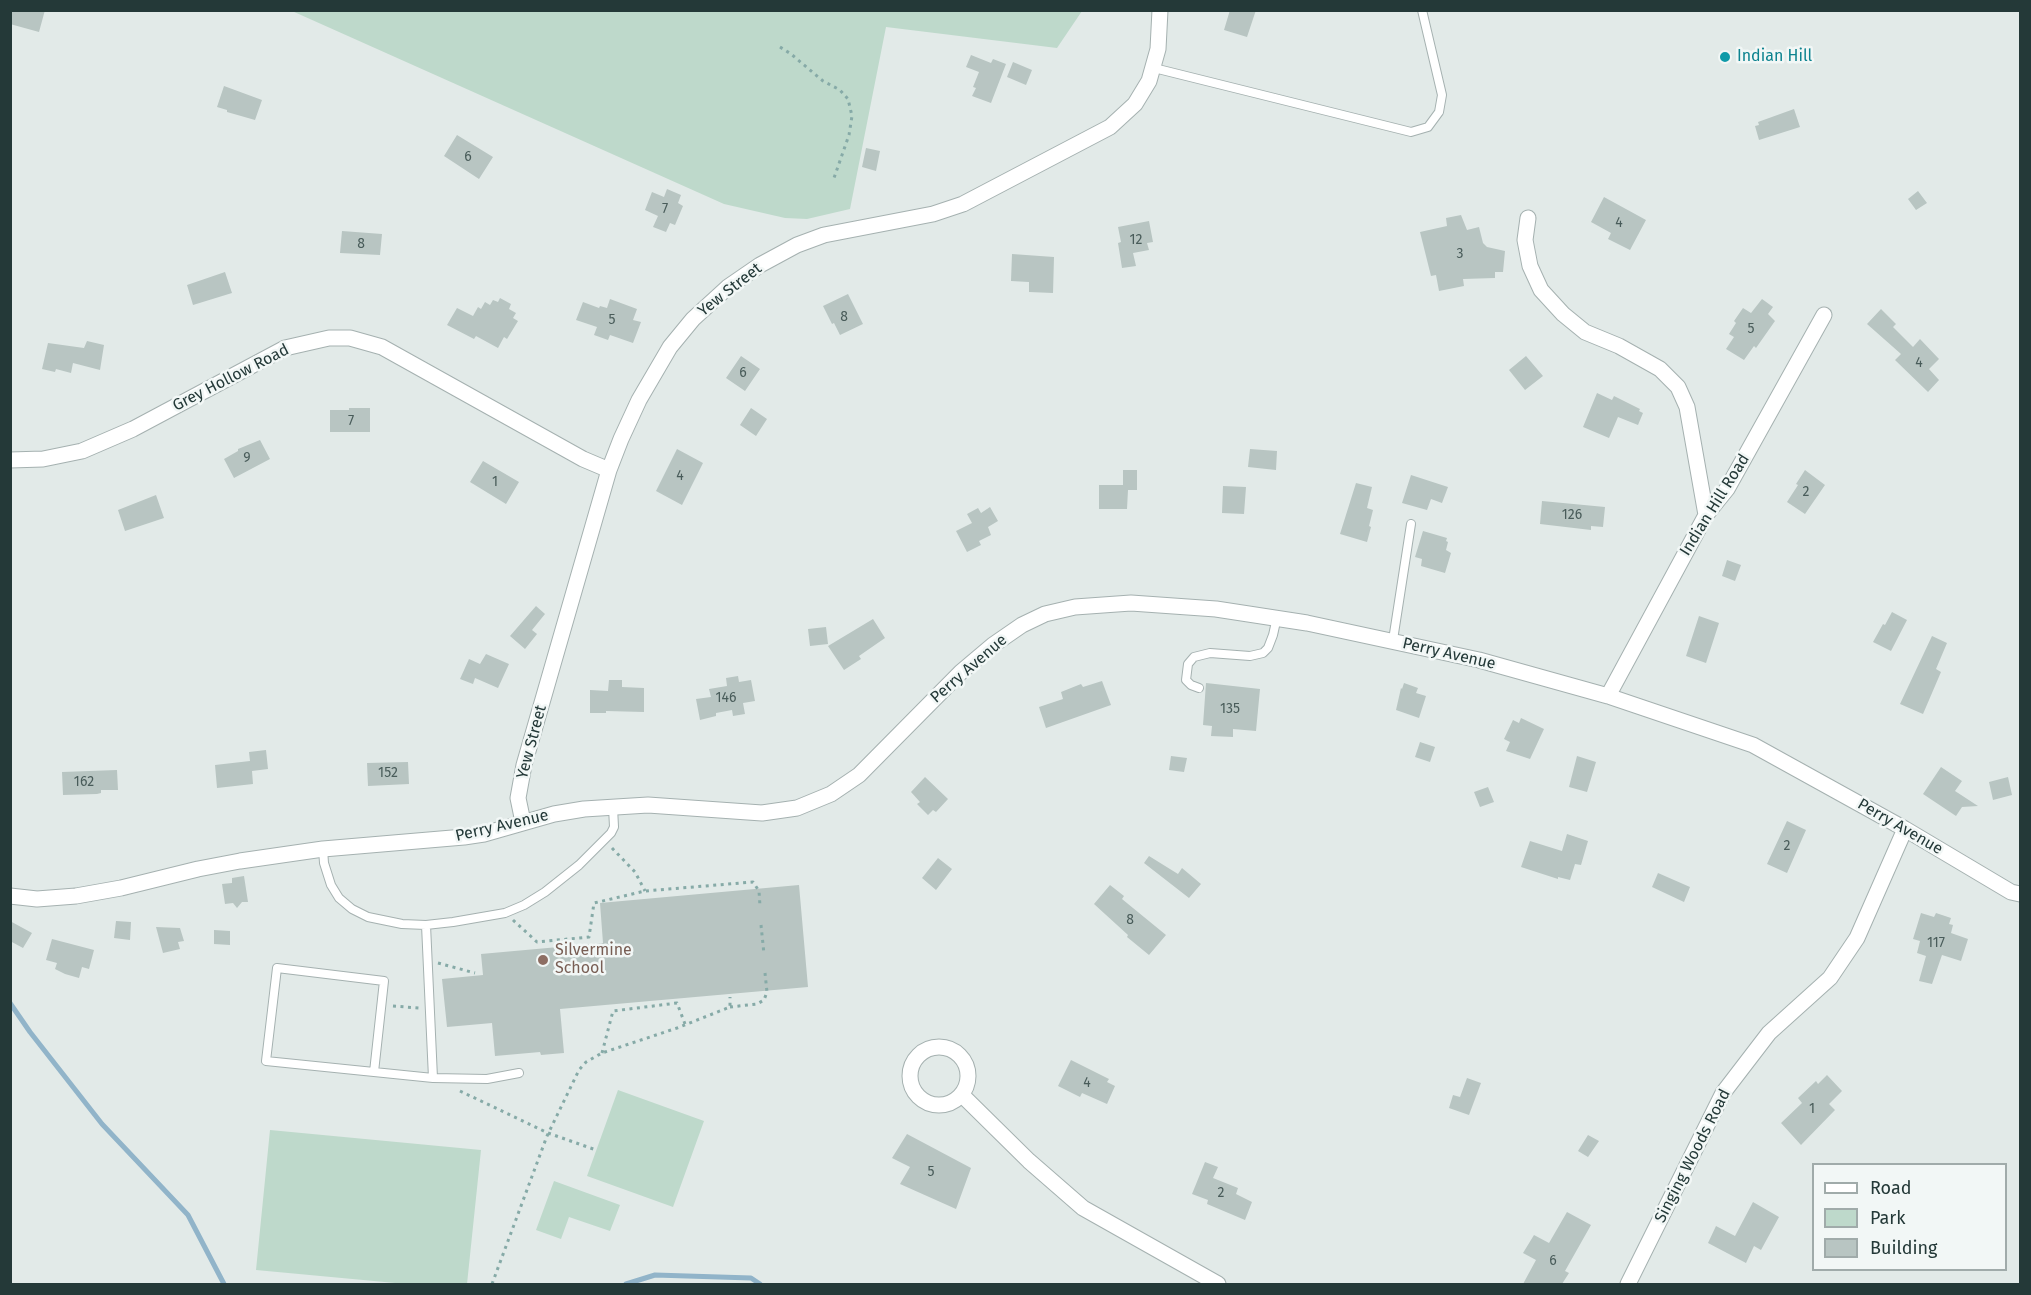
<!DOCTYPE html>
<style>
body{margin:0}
#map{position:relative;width:2031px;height:1295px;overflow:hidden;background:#e2eae8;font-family:"Fira Sans",sans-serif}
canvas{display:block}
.frame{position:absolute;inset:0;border:12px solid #243938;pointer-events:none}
.legend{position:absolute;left:1812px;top:1163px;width:195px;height:108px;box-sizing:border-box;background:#f2f7f6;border:2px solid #a0abaa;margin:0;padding:8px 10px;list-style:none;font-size:18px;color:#243938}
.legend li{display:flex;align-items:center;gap:12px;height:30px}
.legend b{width:30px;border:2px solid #a0abaa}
</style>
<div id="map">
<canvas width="2031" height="1295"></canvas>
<div class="frame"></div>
<ul class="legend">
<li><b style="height:8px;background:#fff"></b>Road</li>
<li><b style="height:16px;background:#bed9cb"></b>Park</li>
<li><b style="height:16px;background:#b8c5c2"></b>Building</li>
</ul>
</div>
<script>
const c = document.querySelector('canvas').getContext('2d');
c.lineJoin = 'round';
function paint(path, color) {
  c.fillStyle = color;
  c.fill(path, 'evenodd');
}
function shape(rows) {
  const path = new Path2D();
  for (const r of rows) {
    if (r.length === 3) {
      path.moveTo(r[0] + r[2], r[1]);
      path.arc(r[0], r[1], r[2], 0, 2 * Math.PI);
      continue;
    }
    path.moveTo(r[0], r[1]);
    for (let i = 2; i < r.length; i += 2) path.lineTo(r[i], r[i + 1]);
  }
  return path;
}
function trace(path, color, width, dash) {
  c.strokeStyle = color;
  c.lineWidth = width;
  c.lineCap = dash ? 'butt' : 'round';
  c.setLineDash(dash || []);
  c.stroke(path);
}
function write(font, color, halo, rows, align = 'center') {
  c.font = font + ' "Fira Sans",sans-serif';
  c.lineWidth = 5;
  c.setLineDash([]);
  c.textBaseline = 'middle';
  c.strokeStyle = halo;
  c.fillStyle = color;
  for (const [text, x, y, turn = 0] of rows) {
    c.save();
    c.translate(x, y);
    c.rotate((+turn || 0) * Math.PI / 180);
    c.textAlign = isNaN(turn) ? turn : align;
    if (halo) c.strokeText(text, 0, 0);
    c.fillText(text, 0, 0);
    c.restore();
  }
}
paint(shape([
 [292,11,1082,10,1082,11,1057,48,886,27,850,209,807,219,785,218,724,204],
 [618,1090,704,1121,673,1207,587,1176],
 [270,1130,481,1150,467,1284,406,1284,256,1270],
 [554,1181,620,1205,610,1231,569,1217,561,1239,536,1230]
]), '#bed9cb');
trace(shape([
 [10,1003,30,1032,102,1124,188,1215,224,1284],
 [626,1284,655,1275,751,1278,760,1284]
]), '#91b4c9', 5);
paint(shape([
 [10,10,45,10,39,32,10,24],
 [1230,10,1256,10,1247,37,1224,30],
 [971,55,991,63,993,59,1006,64,991,103,972,96,976,88,973,87,979,72,966,67],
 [1013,62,1032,70,1026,85,1007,77],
 [224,86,262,100,255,120,227,112,227,110,217,107],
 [1794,109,1800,127,1759,140,1755,126,1759,125,1758,122],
 [457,135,493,157,479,179,444,156],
 [866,148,880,151,876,171,862,167],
 [667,189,681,195,678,203,683,206,675,225,670,223,666,232,653,227,658,216,645,210,652,192,664,197],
 [1918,191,1927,203,1916,210,1908,199],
 [1604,197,1646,220,1630,250,1608,239,1611,233,1591,222],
 [1461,215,1467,230,1479,227,1483,243,1487,247,1505,251,1503,272,1495,272,1495,278,1463,279,1464,286,1439,291,1436,275,1431,276,1420,232,1447,226,1446,218],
 [1149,221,1153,242,1147,243,1149,250,1133,253,1136,266,1122,268,1118,243,1121,242,1118,227],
 [342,231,382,234,380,255,340,253],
 [1012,254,1054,257,1053,293,1029,292,1029,282,1011,281],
 [225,272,232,293,193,305,187,285],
 [848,294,863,324,840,335,834,323,832,324,823,306],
 [500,298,511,304,509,309,516,313,513,318,518,321,507,339,504,337,498,348,476,336,474,339,447,325,457,308,473,316,478,307,481,309,485,302,490,305,493,300,498,302],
 [610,299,637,309,633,320,641,322,633,343,610,335,608,340,594,335,597,327,576,320,583,302,599,308,600,306,607,308],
 [1762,299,1773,307,1768,314,1775,321,1756,348,1754,346,1744,360,1726,349,1734,337,1729,334,1736,323,1734,321,1743,308,1751,313],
 [1881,309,1896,324,1893,327,1913,347,1920,339,1939,359,1929,369,1939,380,1928,392,1895,360,1901,354,1867,324],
 [87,341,104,345,100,370,73,363,71,373,56,369,55,372,42,369,48,343,84,348],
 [741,356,760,369,745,391,726,378],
 [1526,356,1543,376,1525,390,1509,370],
 [1597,393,1612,400,1614,396,1640,409,1639,411,1643,413,1638,425,1618,417,1609,438,1583,427],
 [349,408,370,408,370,432,330,432,330,410,349,410],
 [751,408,767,419,756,436,740,425],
 [260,440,270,459,234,478,224,459,238,451,238,449],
 [677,449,703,463,682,505,656,491],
 [1250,449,1277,451,1276,470,1248,467],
 [483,461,519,482,506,504,470,482],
 [1123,470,1137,470,1137,490,1128,490,1127,509,1099,509,1099,485,1123,485],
 [1805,470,1825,485,1805,514,1787,502,1798,485,1796,484],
 [1411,475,1448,487,1442,503,1431,499,1427,510,1402,503],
 [1356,483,1372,487,1367,508,1373,510,1369,526,1371,527,1367,542,1340,534],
 [1223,486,1246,487,1244,514,1222,513],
 [156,495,164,518,125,531,118,510],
 [1542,501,1605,507,1603,527,1591,526,1591,530,1540,524],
 [990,507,998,521,988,527,991,535,979,541,981,545,967,552,956,531,972,523,967,514,978,508,981,513],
 [1423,531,1447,538,1446,541,1448,542,1446,550,1451,553,1445,573,1421,566,1422,559,1415,557],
 [1727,560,1741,565,1735,581,1722,576],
 [536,606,545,614,532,630,537,634,525,649,510,636],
 [1892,612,1907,620,1891,651,1873,642,1883,624,1885,625],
 [1699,616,1719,623,1706,663,1686,656],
 [873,619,885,638,859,656,861,659,844,670,828,646],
 [826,627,828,644,810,646,808,629],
 [1932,636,1947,643,1936,669,1941,672,1923,714,1900,704],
 [486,654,509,664,498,688,475,678,473,684,460,679,469,659,480,664],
 [738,676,739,682,751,680,755,701,743,703,745,714,733,716,732,710,716,713,716,716,700,720,696,699,711,697,709,689,727,686,726,678],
 [609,680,622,680,622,687,644,688,644,712,606,711,606,713,590,713,590,690,608,691],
 [1102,681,1111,705,1046,728,1039,707,1063,699,1061,692,1081,684,1083,687],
 [1206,683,1260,689,1256,731,1233,729,1233,737,1211,736,1212,726,1203,725],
 [1404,683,1418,688,1416,693,1426,696,1419,718,1396,710,1401,688,1402,689],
 [1521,718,1544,729,1530,759,1506,751,1510,742,1504,739,1513,720,1519,723],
 [1420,742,1435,747,1430,762,1415,757],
 [266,750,268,769,252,771,253,784,217,788,215,765,250,761,249,752],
 [1171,756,1187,758,1184,772,1169,770],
 [1577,756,1596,762,1587,792,1569,787],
 [408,762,409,784,368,786,367,763],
 [1941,767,1962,781,1955,791,1978,806,1962,807,1956,816,1923,794],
 [117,770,118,790,101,790,101,793,97,794,63,795,62,772],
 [925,777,948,799,936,812,933,810,928,815,917,804,920,802,911,792],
 [2008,777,2012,795,1993,800,1989,782],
 [1488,787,1494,802,1480,807,1474,792],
 [1787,821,1806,830,1787,873,1767,864],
 [1567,834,1588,841,1581,865,1575,864,1570,880,1558,877,1558,879,1521,867,1530,841,1562,851],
 [1149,856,1178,874,1182,868,1201,884,1189,898,1144,863],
 [938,858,952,869,936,890,922,878],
 [1658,873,1690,887,1684,902,1652,887],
 [244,876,248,902,242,902,237,908,233,903,225,904,222,884,232,883,232,878],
 [799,885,808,987,560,1009,564,1053,541,1055,540,1052,495,1056,492,1023,447,1027,442,979,483,975,481,954,603,943,600,903],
 [1110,885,1124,896,1122,899,1166,935,1149,955,1127,937,1128,935,1094,904],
 [1921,913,1934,917,1936,913,1951,918,1949,924,1953,925,1951,933,1968,939,1961,961,1942,955,1932,984,1919,981,1926,956,1917,953,1920,941,1913,939],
 [10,921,32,933,23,948,10,941],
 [116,921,131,922,130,940,114,938],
 [156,927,180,928,184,941,178,942,180,949,163,953],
 [214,930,230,931,230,945,214,944],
 [52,939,94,950,89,969,82,967,79,978,65,974,55,969,57,963,46,960],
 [1071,1060,1109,1079,1107,1082,1115,1086,1107,1104,1082,1093,1080,1097,1058,1086],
 [1827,1075,1842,1091,1829,1104,1835,1110,1801,1145,1781,1123,1802,1103,1798,1098,1816,1081,1818,1084],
 [1467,1078,1481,1083,1469,1115,1449,1108,1453,1095,1460,1097],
 [907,1134,971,1168,956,1209,900,1184,910,1167,892,1158],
 [1588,1135,1599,1141,1588,1157,1578,1151],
 [1205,1162,1218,1167,1213,1178,1238,1188,1236,1194,1252,1202,1245,1220,1207,1204,1208,1200,1192,1194],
 [1753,1202,1779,1217,1761,1250,1754,1246,1746,1263,1708,1243,1716,1226,1735,1236],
 [1567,1212,1591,1225,1565,1271,1569,1273,1562,1284,1523,1284,1536,1260,1523,1253,1534,1235,1549,1243]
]), '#b8c5c2');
const lane = shape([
 [1154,68,1411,132,1428,127,1439,112,1442,95,1422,10],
 [1393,640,1411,524],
 [1199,688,1191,685,1186,680,1188,664,1194,657,1210,653,1250,656,1263,653,1268,648,1273,635,1277,617],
 [323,849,324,863,331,885,339,898,352,909,368,917,402,924,426,925,453,922,505,913,524,905,545,892,579,865,611,833,614,827,613,807],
 [374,1072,384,981,277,968,266,1061,374,1072,433,1078,426,925],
 [433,1078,487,1079,519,1073]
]);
const street = shape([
 [1528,218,1525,240,1530,266,1541,290,1563,314,1585,332,1619,346,1660,369,1678,387,1687,407,1706,515],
 [10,460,43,459,82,451,133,429,285,348,329,338,350,338,382,347,583,459,609,470],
 [1608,696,1706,515,1727,489,1824,315],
 [523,822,518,798,524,765,609,470,621,439,639,400,670,347,693,319,728,287,760,265,797,245,824,235,933,214,963,204,1110,127,1135,104,1149,81,1158,49,1160,10],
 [10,896,37,899,76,896,121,888,198,869,240,861,323,849,464,837,484,834,554,814,584,809,648,805,762,813,797,808,831,794,859,775,961,672,993,645,1022,625,1045,614,1075,607,1131,603,1216,609,1307,623,1479,660,1608,696,1753,745,1905,829,2011,892,2020,894],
 [939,1076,29],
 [962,1095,1029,1161,1083,1208,1218,1284],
 [1628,1284,1723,1093,1769,1033,1830,978,1857,938,1905,829]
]);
trace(lane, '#a5b1b0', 10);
trace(street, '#a5b1b0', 17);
trace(shape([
 [780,47,791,54,823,81,840,90,848,99,852,116,849,135,834,178],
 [612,848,635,872,645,891],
 [513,920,537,942,589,937,594,903,645,891,753,882,759,891,760,906],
 [761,925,764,954],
 [438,963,475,973],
 [393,1006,419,1008],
 [730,1007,757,1004,764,1000,767,992,765,973],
 [602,1053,613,1011,677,1003,685,1024],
 [460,1091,548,1133,596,1150],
 [492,1284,547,1136,579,1070,586,1062,602,1053,677,1028,730,1007,730,997]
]), '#86aaa7', 3, [3, 4.5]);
trace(lane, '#fff', 8);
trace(street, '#fff', 15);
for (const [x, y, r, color] of [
 [1725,57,6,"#0f9aa8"],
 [543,960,6,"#8d6e63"]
]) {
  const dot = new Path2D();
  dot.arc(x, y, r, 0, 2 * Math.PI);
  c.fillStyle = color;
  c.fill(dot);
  trace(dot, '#f2f7f6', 2);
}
write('14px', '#495c5a', null, [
 ["6",468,157],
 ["7",665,209],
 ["4",1619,223],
 ["12",1136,240],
 ["8",361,244],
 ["3",1460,254],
 ["8",844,317],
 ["5",612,320],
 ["5",1751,329],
 ["4",1919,363],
 ["6",743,373],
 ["7",351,421],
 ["9",247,458],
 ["4",680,476],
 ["1",495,482],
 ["2",1806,492],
 ["126",1572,515],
 ["146",726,698],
 ["135",1230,709],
 ["152",388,773],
 ["162",84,782],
 ["2",1787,846],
 ["8",1130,920],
 ["117",1936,943],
 ["4",1087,1083],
 ["1",1812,1109],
 ["5",931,1172],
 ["2",1221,1193],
 ["6",1553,1261]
]);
write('16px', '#0d838f', '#f2f7f6', [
 ["Indian Hill",1737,57]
], 'left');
write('16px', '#243938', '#f2f7f6', [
 ["Yew Street",730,290,-38],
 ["Grey Hollow Road",231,378,-27],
 ["Indian Hill Road",1715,505,-58],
 ["Perry Avenue",1449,654,13],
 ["Perry Avenue",969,669,-41],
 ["Yew Street",532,742,-75],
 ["Perry Avenue",502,826,-13],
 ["Perry Avenue",1900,827,30],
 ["Singing Woods Road",1693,1156,-63]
]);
write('16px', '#785e54', '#f2f7f6', [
 ["Silvermine",555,951],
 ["School",555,969]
], 'left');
</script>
